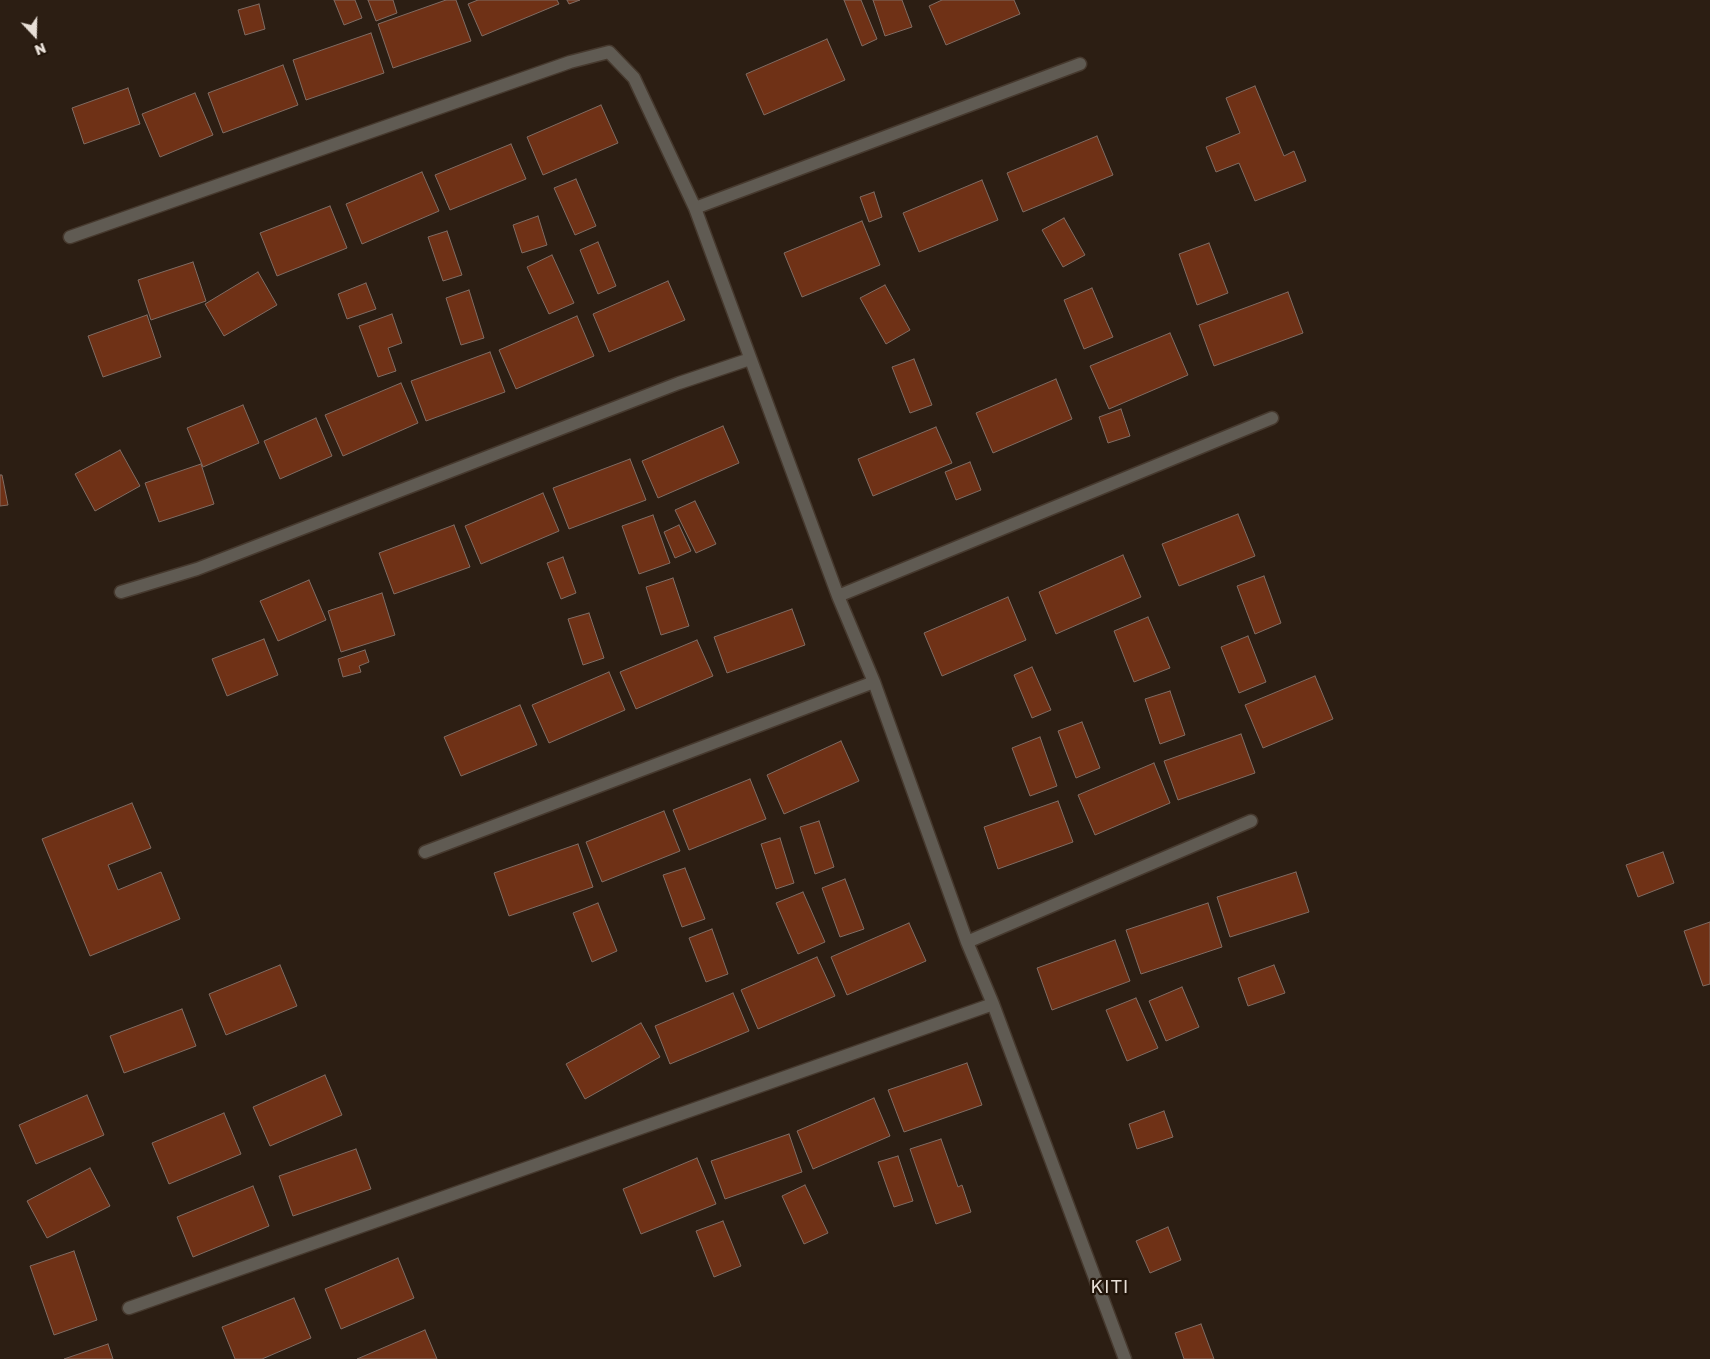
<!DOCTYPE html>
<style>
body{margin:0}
#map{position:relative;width:1710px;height:1359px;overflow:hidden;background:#2c1e13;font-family:"Golos Text",sans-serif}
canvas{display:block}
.north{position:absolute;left:10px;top:10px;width:50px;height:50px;-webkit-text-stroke:4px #22150a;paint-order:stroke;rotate:159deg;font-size:14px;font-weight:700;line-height:20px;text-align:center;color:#e8dfd7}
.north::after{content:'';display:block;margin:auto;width:18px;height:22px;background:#e8dfd7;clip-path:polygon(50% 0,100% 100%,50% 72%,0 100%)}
</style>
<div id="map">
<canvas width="1710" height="1359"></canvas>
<div class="north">N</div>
</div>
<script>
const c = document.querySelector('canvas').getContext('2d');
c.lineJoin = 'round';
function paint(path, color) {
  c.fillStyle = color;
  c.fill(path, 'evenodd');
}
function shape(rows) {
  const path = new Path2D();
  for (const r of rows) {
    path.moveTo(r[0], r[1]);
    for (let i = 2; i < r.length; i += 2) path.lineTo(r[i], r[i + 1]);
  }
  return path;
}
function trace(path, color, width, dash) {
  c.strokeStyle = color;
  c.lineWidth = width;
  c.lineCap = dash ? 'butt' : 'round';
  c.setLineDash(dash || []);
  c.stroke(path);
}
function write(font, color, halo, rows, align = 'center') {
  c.font = font + ' "Golos Text",sans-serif';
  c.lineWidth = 4.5;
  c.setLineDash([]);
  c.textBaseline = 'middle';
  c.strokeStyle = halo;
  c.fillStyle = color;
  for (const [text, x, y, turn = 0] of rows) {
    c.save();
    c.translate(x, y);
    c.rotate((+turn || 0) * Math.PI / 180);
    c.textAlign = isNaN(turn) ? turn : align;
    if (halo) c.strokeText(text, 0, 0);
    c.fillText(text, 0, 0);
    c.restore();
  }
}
const building = shape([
 [334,0,355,0,362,18,344,25,334,0],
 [368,0,393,0,397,13,376,21,368,0],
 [446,0,456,0,471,41,393,68,378,24,446,0],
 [478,0,557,0,559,4,482,36,468,4,478,0],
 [567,0,580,0,569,4,567,0],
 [844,0,861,0,877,39,862,46,844,0],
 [873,0,902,0,912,27,885,36,873,0],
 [942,0,1014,0,1020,14,946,45,929,6,942,0],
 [259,4,265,29,245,35,238,10,259,4],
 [371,33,384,73,306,100,293,60,371,33],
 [827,39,845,80,764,115,746,74,827,39],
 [283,65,298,105,223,133,208,93,283,65],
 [1255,86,1284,156,1294,151,1306,181,1255,201,1239,163,1216,172,1206,147,1240,133,1226,98,1255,86],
 [128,88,140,124,84,144,72,108,128,88],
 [195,93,213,135,160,157,142,114,195,93],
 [601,105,618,143,543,175,527,137,601,105],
 [1097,136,1113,175,1023,212,1007,173,1097,136],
 [511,144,526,179,450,210,435,175,511,144],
 [422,172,439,211,362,244,346,204,422,172],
 [576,179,596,226,575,235,554,188,576,179],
 [982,180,998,220,919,252,903,213,982,180],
 [874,192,882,217,869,222,860,197,874,192],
 [330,206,347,248,277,276,260,233,330,206],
 [538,216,547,245,522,253,513,225,538,216],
 [1064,218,1085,255,1063,267,1042,230,1064,218],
 [862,221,880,265,802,297,784,253,862,221],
 [447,231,462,275,443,281,428,237,447,231],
 [598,242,616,286,598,294,580,250,598,242],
 [1209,243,1228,293,1197,305,1179,254,1209,243],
 [552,255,574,303,549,314,527,267,552,255],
 [193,262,206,301,151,320,138,280,193,262],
 [258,272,277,305,224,336,205,304,258,272],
 [668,281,685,320,609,352,593,314,668,281],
 [366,283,376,309,347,319,338,294,366,283],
 [885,285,910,330,886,344,860,298,885,285],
 [1092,288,1113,337,1084,349,1064,300,1092,288],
 [469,290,484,338,461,345,446,298,469,290],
 [1288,292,1303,333,1214,366,1199,325,1288,292],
 [392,314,402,343,388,348,396,371,378,377,359,326,392,314],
 [147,315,161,357,103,377,88,336,147,315],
 [577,316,594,356,516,389,499,350,577,316],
 [1170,333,1188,375,1109,409,1090,366,1170,333],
 [490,352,505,392,426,421,411,381,490,352],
 [914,359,932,405,910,413,892,367,914,359],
 [1056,379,1072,419,993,453,976,413,1056,379],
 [401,383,418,423,343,456,325,415,401,383],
 [243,405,259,443,203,467,187,428,243,405],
 [1121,409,1130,436,1108,443,1099,417,1121,409],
 [316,418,332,456,280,479,264,441,316,418],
 [723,426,739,463,658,498,642,461,723,426],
 [936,427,952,463,873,496,858,459,936,427],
 [120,450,140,486,95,511,75,474,120,450],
 [630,459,646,500,569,529,553,488,630,459],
 [970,462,981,490,956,500,945,472,970,462],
 [201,464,214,504,159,522,145,483,201,464],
 [0,475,2,475,8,505,0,506,0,475],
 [543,493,559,531,481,564,465,526,543,493],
 [695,501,716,544,696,553,675,510,695,501],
 [1238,514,1255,556,1179,586,1162,544,1238,514],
 [653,515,670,563,639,574,622,526,653,515],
 [454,525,470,567,394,594,379,553,454,525],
 [679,525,691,551,675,558,664,532,679,525],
 [1123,555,1141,597,1056,634,1039,592,1123,555],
 [563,557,576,593,561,599,547,563,563,557],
 [1264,576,1281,623,1255,634,1237,586,1264,576],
 [673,578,689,626,661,635,646,587,673,578],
 [309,580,326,620,278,641,260,601,309,580],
 [382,593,395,635,341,652,328,611,382,593],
 [1008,597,1026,640,942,676,924,633,1008,597],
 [792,609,805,645,727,673,714,637,792,609],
 [589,613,604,658,583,665,568,619,589,613],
 [1148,617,1170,668,1134,682,1114,631,1148,617],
 [1248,636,1266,682,1239,693,1221,647,1248,636],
 [264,639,278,675,227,696,212,659,264,639],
 [697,640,713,676,636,709,620,672,697,640],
 [365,650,369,662,359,666,361,672,343,677,338,659,365,650],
 [1032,667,1051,710,1032,718,1014,675,1032,667],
 [609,672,625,710,549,743,532,705,609,672],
 [1315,676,1333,719,1263,748,1245,705,1315,676],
 [1170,691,1185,735,1160,744,1145,699,1170,691],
 [520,705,537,745,461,776,444,737,520,705],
 [1082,722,1100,768,1076,778,1058,731,1082,722],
 [1241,734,1255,773,1178,800,1164,761,1241,734],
 [1040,737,1057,786,1030,796,1012,748,1040,737],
 [841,741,859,781,784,814,767,775,841,741],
 [1154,763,1170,803,1095,835,1078,795,1154,763],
 [750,779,766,819,689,850,673,810,750,779],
 [1058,801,1073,842,998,869,984,827,1058,801],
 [132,803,151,848,108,865,118,890,161,872,180,919,90,956,42,839,132,803],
 [664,811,680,851,602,882,586,842,664,811],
 [819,821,834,867,815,874,800,827,819,821],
 [780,838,794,883,776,889,761,844,780,838],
 [578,844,593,887,509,916,494,873,578,844],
 [1663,852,1674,883,1638,897,1626,865,1663,852],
 [685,868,705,919,682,927,663,875,685,868],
 [1296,872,1309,912,1230,937,1217,897,1296,872],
 [845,879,864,929,840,937,822,888,845,879],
 [803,892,825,942,798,954,776,903,803,892],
 [598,903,617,951,592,962,573,913,598,903],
 [1208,903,1222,947,1141,974,1126,930,1208,903],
 [1710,922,1710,984,1703,986,1684,931,1710,922],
 [909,923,926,961,847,995,831,957,909,923],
 [712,929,728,974,706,982,689,938,712,929],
 [1115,940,1130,981,1052,1010,1037,968,1115,940],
 [817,957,835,996,758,1029,741,990,817,957],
 [280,965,297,1006,226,1035,209,994,280,965],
 [1274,965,1285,993,1248,1006,1238,978,1274,965],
 [1182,987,1199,1027,1166,1041,1149,1001,1182,987],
 [733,993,749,1031,670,1064,655,1026,733,993],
 [1136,998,1158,1048,1127,1061,1106,1010,1136,998],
 [182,1009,196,1046,124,1073,110,1036,182,1009],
 [641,1023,660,1057,585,1099,566,1064,641,1023],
 [967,1063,982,1105,904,1132,888,1090,967,1063],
 [325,1075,342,1115,270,1146,253,1107,325,1075],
 [87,1095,104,1135,36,1164,19,1125,87,1095],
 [874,1098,890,1136,813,1169,797,1131,874,1098],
 [1164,1111,1173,1137,1137,1149,1129,1124,1164,1111],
 [224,1113,241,1154,169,1184,152,1143,224,1113],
 [789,1134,802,1172,725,1199,711,1161,789,1134],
 [941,1139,958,1187,962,1185,971,1212,936,1224,910,1149,941,1139],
 [356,1149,371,1189,293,1216,279,1176,356,1149],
 [898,1156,913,1201,894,1207,878,1162,898,1156],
 [697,1158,716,1204,641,1234,623,1189,697,1158],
 [90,1168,110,1206,47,1238,27,1201,90,1168],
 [805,1185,828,1233,804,1244,782,1196,805,1185],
 [253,1186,269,1226,193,1257,177,1217,253,1186],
 [723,1221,741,1266,714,1277,696,1231,723,1221],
 [1168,1227,1181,1260,1150,1273,1136,1241,1168,1227],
 [74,1251,97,1320,54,1335,30,1266,74,1251],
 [398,1258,414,1298,341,1329,325,1289,398,1258],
 [294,1298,311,1338,262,1359,235,1359,222,1327,294,1298],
 [1201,1324,1214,1359,1184,1359,1175,1333,1201,1324],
 [425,1330,437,1359,357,1359,425,1330],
 [108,1344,113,1359,64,1359,108,1344]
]);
paint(building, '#6f3116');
trace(building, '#806c63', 1);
const street = shape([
 [695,208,1080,64],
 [70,237,570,62,609,52,634,78,695,208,838,596,874,682,967,942,993,1004,1125,1359],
 [121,592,197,569,679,383,750,359],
 [838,596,1272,418],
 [425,852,874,682],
 [967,942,1251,821],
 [129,1308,993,1004]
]);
trace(street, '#46392e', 15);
trace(street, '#605b53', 12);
c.letterSpacing = '1px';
write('18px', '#e8dfd7', '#22150a', [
 ["KITI",1110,1287]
]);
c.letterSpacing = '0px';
</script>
